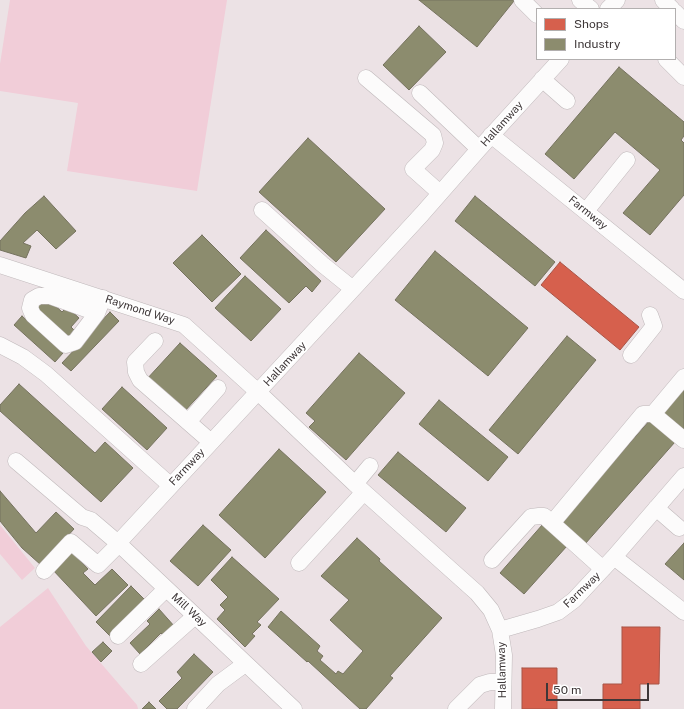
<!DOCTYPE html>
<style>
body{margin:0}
#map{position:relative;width:684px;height:709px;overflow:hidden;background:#ece2e5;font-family:"Public Sans",sans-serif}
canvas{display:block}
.legend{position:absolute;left:536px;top:8px;width:140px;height:52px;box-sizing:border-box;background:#fff;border:1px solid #b2afaf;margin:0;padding:5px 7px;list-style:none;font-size:12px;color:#3e3738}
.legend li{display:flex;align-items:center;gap:8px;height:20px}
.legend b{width:20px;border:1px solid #b2afaf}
.scale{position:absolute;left:546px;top:683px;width:103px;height:18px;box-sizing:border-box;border:2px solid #3e3738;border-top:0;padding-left:5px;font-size:12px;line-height:14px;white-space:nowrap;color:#3e3738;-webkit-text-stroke:3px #fff;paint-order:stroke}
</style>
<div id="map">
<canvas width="684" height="709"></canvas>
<ul class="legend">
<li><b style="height:11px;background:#d6604d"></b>Shops</li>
<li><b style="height:11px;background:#8c8c6e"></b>Industry</li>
</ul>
<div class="scale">50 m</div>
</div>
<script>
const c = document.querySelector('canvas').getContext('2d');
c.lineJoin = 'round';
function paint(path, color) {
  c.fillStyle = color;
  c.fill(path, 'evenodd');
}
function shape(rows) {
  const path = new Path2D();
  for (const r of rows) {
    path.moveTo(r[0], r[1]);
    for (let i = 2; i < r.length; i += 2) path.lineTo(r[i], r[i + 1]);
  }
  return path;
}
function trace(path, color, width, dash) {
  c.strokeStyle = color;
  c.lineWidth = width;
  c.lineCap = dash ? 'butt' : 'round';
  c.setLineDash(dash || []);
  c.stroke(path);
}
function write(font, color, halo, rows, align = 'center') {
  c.font = font + ' "Public Sans",sans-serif';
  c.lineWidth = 4;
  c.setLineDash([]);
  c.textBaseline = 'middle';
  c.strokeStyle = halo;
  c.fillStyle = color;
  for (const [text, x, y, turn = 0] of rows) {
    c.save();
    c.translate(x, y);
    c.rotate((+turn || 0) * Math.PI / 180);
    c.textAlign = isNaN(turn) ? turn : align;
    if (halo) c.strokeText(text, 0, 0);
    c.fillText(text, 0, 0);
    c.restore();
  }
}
paint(shape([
 [10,0,227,0,197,191,67,171,78,103,0,91,0,64],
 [0,525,35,568,22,580,0,554],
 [48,588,86,646,137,705,138,709,0,709,0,627]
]), '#f1cdd8');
const shops = shape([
 [560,262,639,327,620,350,541,285,560,262],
 [622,627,660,627,659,684,640,684,640,709,603,709,603,684,622,684,622,627],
 [522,668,557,668,557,709,522,709,522,668]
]);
paint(shops, '#d6604d');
trace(shops, '#a85447', 1);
const industry = shape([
 [419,0,513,0,514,1,477,47,419,0],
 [419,26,446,52,409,90,383,65,419,26],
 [619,67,684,122,684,136,681,140,684,143,684,195,650,235,623,213,660,170,615,132,574,179,545,154,619,67],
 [308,138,385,209,336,262,259,192,308,138],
 [44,196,76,231,56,249,37,230,23,243,31,246,26,258,0,250,0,241,25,213,44,196],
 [475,196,555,262,535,286,455,221,475,196],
 [266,230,321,281,312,292,306,286,289,303,240,258,266,230],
 [202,235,241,274,212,302,173,263,202,235],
 [435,251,528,328,488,376,395,300,435,251],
 [245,276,281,309,251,341,215,308,245,276],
 [49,300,62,312,67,307,79,318,71,327,75,331,66,340,33,310,41,301,45,304,49,300],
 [110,312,119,321,71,371,62,363,110,312],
 [22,316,63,353,55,362,14,325,22,316],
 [567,336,596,360,518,454,489,430,567,336],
 [180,343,217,376,183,413,146,380,180,343],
 [359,353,405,393,346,460,309,427,315,421,306,413,359,353],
 [19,384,95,453,105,442,133,468,101,502,0,411,0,405,19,384],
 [122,387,167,428,147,450,102,409,122,387],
 [684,389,684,432,662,413,684,389],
 [439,400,508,457,488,481,419,424,439,400],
 [650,420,675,442,585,544,560,523,650,420],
 [279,449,326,492,265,558,219,515,279,449],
 [398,452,466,508,446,532,378,475,398,452],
 [0,491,36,533,56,512,74,529,41,565,22,548,0,521,0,491],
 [543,524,567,546,524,594,500,573,543,524],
 [203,525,231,550,198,586,170,561,203,525],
 [357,538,380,559,379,561,442,618,390,676,393,678,366,709,360,709,308,661,307,662,268,627,281,611,320,646,317,651,323,656,320,660,336,674,338,671,343,674,363,651,330,620,349,600,321,576,357,538],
 [684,543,684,580,665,564,684,543],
 [71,551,88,569,83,573,95,585,112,569,128,585,96,616,52,569,71,551],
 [232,557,279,599,257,622,261,625,252,634,255,636,245,647,217,619,225,610,220,605,228,597,211,580,232,557],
 [131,586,145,600,110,636,96,622,131,586],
 [159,609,175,627,165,637,161,633,140,654,130,643,150,624,147,621,159,609],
 [103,642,112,651,101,662,92,652,103,642],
 [194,654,213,672,177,709,167,709,159,701,182,678,177,672,194,654],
 [149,702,156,709,142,709,149,702]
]);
paint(industry, '#8c8c6e');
trace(industry, '#75725e', 1);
const minor = shape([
 [522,0,537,15],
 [580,0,591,9],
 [663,0,672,9],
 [608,9,617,0],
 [675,12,684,21],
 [666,59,684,77],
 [366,78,433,135,435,143,432,150,413,169,440,193],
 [542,79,567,101],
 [420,93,479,149],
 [491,135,684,291],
 [262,210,322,264,353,289],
 [586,211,627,160],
 [0,265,184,325,258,392,355,484,477,593,491,610,500,630,504,655,503,709],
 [97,313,50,296,39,296,32,300,30,308,33,315,66,345,75,342,97,313,103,298],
 [155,341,135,362,136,372,140,380,211,442],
 [0,345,23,357,46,374,170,485],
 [631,355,654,326,650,315],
 [653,414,684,440],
 [188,422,218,388],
 [16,461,82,517,91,520,118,543,294,709],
 [355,484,370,466],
 [656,508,679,528],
 [552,523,643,414,653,414,684,377],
 [118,543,353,289,422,214,479,149,561,59],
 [614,557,684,476],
 [492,560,531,517,539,516,544,516,603,569],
 [299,563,364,492],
 [44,571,71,542,98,565,119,544],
 [500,630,538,619,558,612,574,600,614,557,684,612],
 [118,636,166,589],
 [141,664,195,616],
 [195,709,218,684,245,664],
 [456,709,480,685,490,682,503,682]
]);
trace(minor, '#bfb8ba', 17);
trace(minor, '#fcfbfb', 16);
write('11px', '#3e3738', '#fff', [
 ["Hallamway",502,124,-48],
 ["Farmway",588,213,39],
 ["Raymond Way",140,310,18],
 ["Hallamway",285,364,-47],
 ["Farmway",187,467,-47],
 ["Farmway",582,590,-44],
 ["Mill Way",189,610,43],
 ["Hallamway",502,670,-91]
]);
</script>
